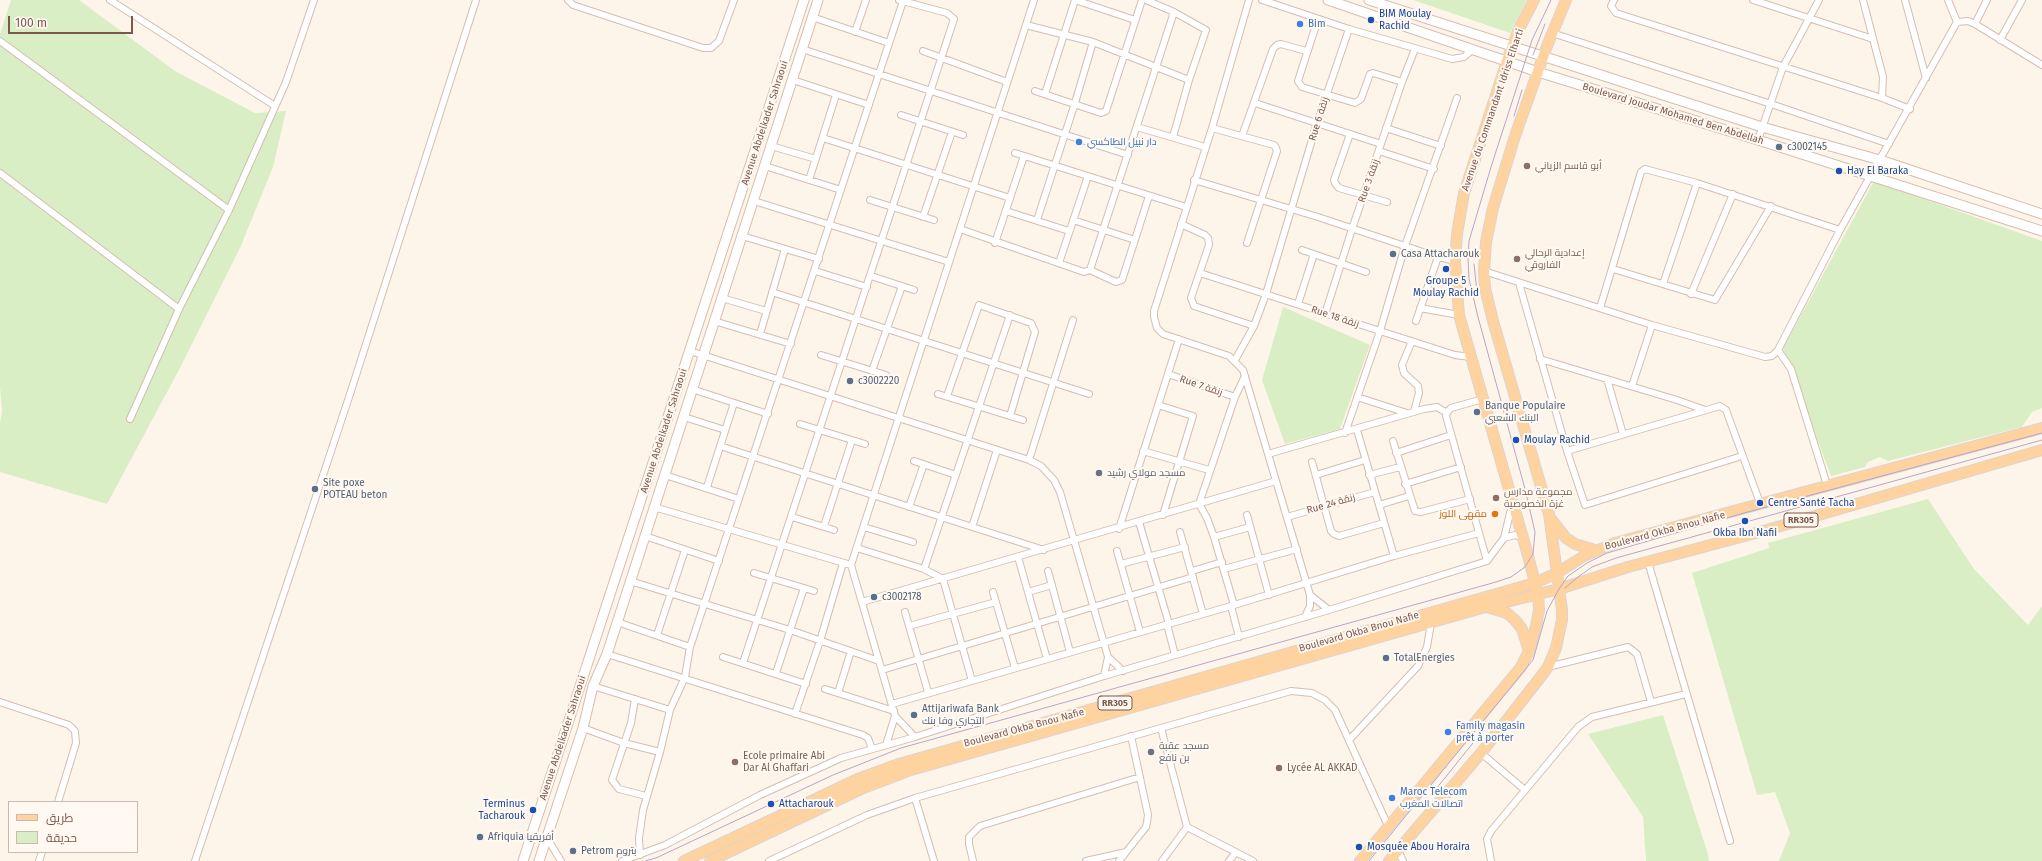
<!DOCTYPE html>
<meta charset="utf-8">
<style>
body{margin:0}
#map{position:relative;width:2042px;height:861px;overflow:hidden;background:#fef5ea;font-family:"Fira Sans",Cairo,sans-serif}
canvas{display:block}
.legend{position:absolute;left:8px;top:801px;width:130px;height:52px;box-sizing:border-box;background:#fff9f2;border:1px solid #cbb8af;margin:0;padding:5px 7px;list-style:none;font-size:12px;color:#7d574a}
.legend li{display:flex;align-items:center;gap:8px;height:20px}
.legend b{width:20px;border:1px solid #cbb8af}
.scale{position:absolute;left:8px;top:16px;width:125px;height:18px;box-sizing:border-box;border:2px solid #7d574a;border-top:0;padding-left:5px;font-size:12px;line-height:14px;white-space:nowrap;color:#7d574a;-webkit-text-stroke:3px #fff9f2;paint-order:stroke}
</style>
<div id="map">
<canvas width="2042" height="861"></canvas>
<ul class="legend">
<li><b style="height:5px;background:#ffd3a0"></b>طريق</li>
<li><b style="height:11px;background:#daeec6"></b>حديقة</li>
</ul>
<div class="scale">100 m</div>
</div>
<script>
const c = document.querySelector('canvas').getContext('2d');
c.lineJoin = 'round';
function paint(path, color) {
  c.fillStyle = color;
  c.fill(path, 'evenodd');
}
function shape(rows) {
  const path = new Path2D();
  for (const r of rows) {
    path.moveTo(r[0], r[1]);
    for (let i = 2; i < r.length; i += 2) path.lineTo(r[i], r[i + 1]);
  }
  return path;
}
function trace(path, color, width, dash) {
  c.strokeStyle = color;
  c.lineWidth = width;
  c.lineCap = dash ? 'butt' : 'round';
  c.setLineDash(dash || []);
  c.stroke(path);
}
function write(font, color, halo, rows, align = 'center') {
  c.font = font + ' "Fira Sans",Cairo,sans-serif';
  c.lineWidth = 4;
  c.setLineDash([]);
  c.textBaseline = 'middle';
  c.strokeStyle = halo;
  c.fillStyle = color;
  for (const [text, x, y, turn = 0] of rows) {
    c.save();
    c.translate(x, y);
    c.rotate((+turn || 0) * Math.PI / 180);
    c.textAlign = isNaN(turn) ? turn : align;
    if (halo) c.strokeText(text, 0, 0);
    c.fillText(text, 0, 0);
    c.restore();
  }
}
paint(shape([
 [11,0,79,0,175,71,255,113,286,111,273,167,240,248,180,368,107,504,0,472,0,424,2,411,0,387,0,34],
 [1413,0,1527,0,1510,33],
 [1874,181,2042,241,2042,408,2032,412,2022,427,1888,461,1880,457,1868,462,1865,467,1831,476,1783,348],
 [1283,307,1370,345,1340,429,1285,444,1262,380],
 [1928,499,1974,569,2028,625,2042,606,2042,861,1779,861,1790,833,1775,792,1757,795,1692,573,1769,548,1768,543],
 [1663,715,1708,854,1709,861,1646,861,1643,817,1588,734]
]), '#daeec6');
const street = shape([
 [110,0,275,106],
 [568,0,573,5,703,48,711,48,719,41,734,0],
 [1075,0,1135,20],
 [1146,0,1174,12,1206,30,1189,80,1173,137],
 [1249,0,1212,128,1154,311,1154,317,1157,328,1163,334,1229,356,1243,370,1310,595,1310,606,1305,617],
 [1262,0,1349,29,1452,59,1464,57,1473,49],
 [1614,0,1611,6,1616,13,1882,98,1910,109],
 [1753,0,1873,39],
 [1863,0,1883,77,1882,98],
 [1905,0,1926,78],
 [812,17,889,43],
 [1318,19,1298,81,1302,87,1355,103,1361,99,1370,74,1373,73,1402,82],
 [1957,22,1968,21,1975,24,2042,65],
 [1975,24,1987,0],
 [1026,25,1093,42,1189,80],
 [855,32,866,0],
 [1552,33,1771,104,1889,144],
 [2000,40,2022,0],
 [0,41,229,210],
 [802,49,1128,155],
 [923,51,1007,82],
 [793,80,869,105],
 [1035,91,1101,113,1106,111,1142,0],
 [1045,94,1075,0],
 [1255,103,1381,144],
 [901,115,963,135],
 [1137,127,1205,147],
 [1212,128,1274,145,1276,148,1277,151,1247,243],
 [1386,128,1441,146],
 [1350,134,1334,180,1335,183,1339,188,1387,202],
 [1242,136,1273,49,1277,45,1281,44,1306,51],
 [823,138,1010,198],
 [1758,140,1783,67,1819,0],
 [771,146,816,159],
 [1379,151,1434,169],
 [1015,153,1186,207],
 [765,166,841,190],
 [0,173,179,309],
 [809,180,836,95],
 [1194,180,1318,217,1435,256,1455,261],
 [870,200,934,220],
 [754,201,949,262],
 [1006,211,1069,231],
 [923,217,952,132],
 [1037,220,1075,103,1093,42],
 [1073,220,1135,240],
 [1181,224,1205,235,1208,238,1209,245,1191,298,1194,306,1254,326],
 [960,229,1084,272,1090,270,1174,12],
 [742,236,819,259],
 [995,243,1024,156],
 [1302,250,1366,272],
 [1059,263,1088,176],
 [1613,269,1715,300,1771,206],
 [1090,270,1116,282,1122,280,1149,196],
 [815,271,867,287],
 [1484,271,1652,325,1765,357,1772,356,1778,350,1840,230,1957,22,1948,0],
 [1200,273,1380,331,1455,355,1470,357],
 [871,276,914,290],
 [1519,283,1567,451,1585,505,1742,456],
 [1663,284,1697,183],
 [772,292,1089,394],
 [1691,294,1733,194],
 [722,298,766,311],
 [1298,304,1314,254],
 [1420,308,1459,315],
 [1600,308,1641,172,1645,169,1697,183,1840,230],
 [1325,314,1352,229,1402,82,1415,49],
 [714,321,791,344],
 [1416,321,1438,257],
 [760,334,785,249],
 [1412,341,1402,365,1404,373,1418,386,1419,393,1414,411],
 [1778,350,1791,369,1827,485],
 [690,351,1029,460,1041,466,1054,480,1060,492,1108,657,1123,671],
 [821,355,886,375],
 [1540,359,1677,400,1705,410],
 [1235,360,1254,326,1266,294,1317,123,1349,29],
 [872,371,902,286],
 [1168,374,1235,397,1245,376],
 [1607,379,1623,434],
 [1632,386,1652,325],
 [692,389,768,414],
 [938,394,1023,420],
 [947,396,979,305,1031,323,1035,332,1010,416],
 [1357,397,1407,413],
 [1483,399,1451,408,1448,411,1446,416,1487,561],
 [1158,405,1193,416,1163,515],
 [684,417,725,430],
 [130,419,179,309,229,210,286,82,314,0],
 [800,424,865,444],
 [1357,430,1394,556],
 [1345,433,1380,331,1405,246,1457,98],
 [1393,441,1415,511,1421,512,1470,499],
 [720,446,1044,550],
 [1143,451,1209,470],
 [1567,451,1720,406,1726,410,1760,503],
 [1396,453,1451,435],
 [1268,454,1424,409,1437,407,1447,413],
 [1029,460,1073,320],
 [914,461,956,475],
 [1312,462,1331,531,1334,534,1339,536,1346,534,1384,523],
 [665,475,739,499],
 [1316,475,1365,460],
 [1369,475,1400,467],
 [1405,484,1461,467],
 [707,487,734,403],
 [1379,505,1409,496],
 [654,507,851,565],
 [909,507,924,464],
 [1247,515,1269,595],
 [792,517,834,530],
 [1287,517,1375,492],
 [1139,522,1169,624],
 [824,526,852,440],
 [864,527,913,542],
 [972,527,997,450],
 [1119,529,1179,339],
 [1180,532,1203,614],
 [645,536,719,561],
 [1214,537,1250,527],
 [1504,538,1515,535,1523,538],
 [857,548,924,569,943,579,972,681],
 [1117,551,1140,632],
 [1018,557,1047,659],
 [1648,562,1730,841],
 [1121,564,1185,547],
 [924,569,1010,315],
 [1224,569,1297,549],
 [1048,571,1070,652],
 [1192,571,1222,562],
 [754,573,814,591],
 [630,581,790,630,879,661],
 [993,592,1015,668],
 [1028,592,1052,585],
 [1310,595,1329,610],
 [862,602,1276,481],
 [1234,605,1214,537,1207,518,1199,504,1235,397],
 [1231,606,1239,637],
 [905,612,928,692],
 [617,622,690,647],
 [1167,624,1175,655],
 [909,626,996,602],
 [657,635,685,550],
 [607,654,863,735,868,738,872,749],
 [723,657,806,684],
 [743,663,954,19,947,13,899,0],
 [1548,667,1628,647,1637,654,1651,702],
 [882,670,1193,577],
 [776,673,804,588],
 [1104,676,1108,657],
 [593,686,670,710],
 [825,689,894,711],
 [838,693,851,651],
 [635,699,631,723,612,780,619,789,646,796],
 [0,702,69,725,75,731,76,743,58,802],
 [892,704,1231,606,1394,556,1479,533],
 [795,714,820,641,843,563],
 [583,728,624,743,660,752],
 [1161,728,1187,827,1253,861],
 [915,737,895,716,851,565,1034,0],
 [1349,740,1418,666,1427,647,1431,623],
 [886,745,895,716],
 [1481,753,1525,790],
 [915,798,934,861],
 [547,838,561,861],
 [1398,850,1403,861],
 [640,855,639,838,643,810,660,752,670,710,685,677,690,647,903,1],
 [39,861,42,852],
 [195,861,351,391,476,0],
 [622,861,665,845,760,795,841,758,915,737,1104,676,1329,610,1487,561,1504,538,1512,505],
 [769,861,867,815,915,798,1291,691,1312,693,1325,700,1335,710,1389,828],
 [973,861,969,844,969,837,980,826,1140,777],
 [1086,861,1126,852],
 [1119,861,1146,827,1147,822,1148,815,1131,736],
 [1162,861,1187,827],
 [1229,861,1235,853],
 [1491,861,1487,839,1491,831,1578,727,1592,717,1686,694]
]);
const secondary = shape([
 [1328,0,1538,72,1758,140,2042,231],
 [1369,0,1762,127,1880,160,2042,214],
 [523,861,804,0],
 [539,861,583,728,593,686,607,654,818,0]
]);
const primary = shape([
 [1551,519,1566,538,1575,544,1595,550],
 [1487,607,1507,613,1515,620,1522,629,1529,651],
 [684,861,858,779,899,764,1535,583,1557,573,1584,556,1615,543,2042,428],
 [710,861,861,789,911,770,1482,608,1559,589,1628,567,1767,530,2042,450],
 [1360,861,1521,667,1529,651,1536,626,1539,610,1538,594,1527,552,1459,315,1455,261,1457,234,1464,193,1507,61,1518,31,1534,0],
 [1389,861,1481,753,1539,679,1548,667,1556,648,1562,620,1562,610,1549,514,1493,321,1485,288,1484,271,1486,242,1493,208,1515,136,1547,46,1566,0]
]);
trace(street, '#d5bdb1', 8);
trace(secondary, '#d8bdad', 11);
trace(primary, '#ddd3d0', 12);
trace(street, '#fff', 6);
trace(secondary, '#fff', 9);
trace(primary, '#ffd3a0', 10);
trace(shape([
 [1533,55,1545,24],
 [1514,116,1522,90],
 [1474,264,1477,292],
 [1565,588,1578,577,1592,567,1616,558,2042,440],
 [1432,794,1485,728],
 [645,861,656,858,833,775,901,748,1496,582,1511,577,1525,567,1533,554,1535,532,1525,489,1478,317,1469,279,1468,259,1469,241,1491,167,1532,40,1551,0],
 [1369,861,1533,660,1547,611,1559,589,1568,576,1587,563,1607,553,1744,513,2042,433]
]), '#b6a5cb', 1);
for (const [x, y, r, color] of [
 [1371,20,4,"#1a4fb4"],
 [1300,24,4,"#3f7fe0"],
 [1079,142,4,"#3f7fe0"],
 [1779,147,4,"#5c6f8a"],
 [1527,166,4,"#8d6e63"],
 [1839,171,4,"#1a4fb4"],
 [1393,254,4,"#5c6f8a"],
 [1517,259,4,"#8d6e63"],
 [1446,269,4,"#1a4fb4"],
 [850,381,4,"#5c6f8a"],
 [1477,412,4,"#5c6f8a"],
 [1516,440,4,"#1a4fb4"],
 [1099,473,4,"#6b7280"],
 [315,489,4,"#5c6f8a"],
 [1496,498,4,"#8d6e63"],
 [1760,503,4,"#1a4fb4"],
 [1495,514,4,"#e8710a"],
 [1745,521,4,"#1a4fb4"],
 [874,597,4,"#5c6f8a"],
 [1386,658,4,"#5c6f8a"],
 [914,715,4,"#5c6f8a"],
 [1448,732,4,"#3f7fe0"],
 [1151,752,4,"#6b7280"],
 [735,762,4,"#8d6e63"],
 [1279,768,4,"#8d6e63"],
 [1392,798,4,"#3f7fe0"],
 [771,804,4,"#1a4fb4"],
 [533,810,4,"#1a4fb4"],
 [480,837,4,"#5c6f8a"],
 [1359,847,4,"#1a4fb4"],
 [573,851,4,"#5c6f8a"]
]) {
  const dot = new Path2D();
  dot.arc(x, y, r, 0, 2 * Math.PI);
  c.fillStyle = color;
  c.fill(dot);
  trace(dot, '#fff9f2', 1.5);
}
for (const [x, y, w] of [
 [1801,520,34],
 [1115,703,34]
]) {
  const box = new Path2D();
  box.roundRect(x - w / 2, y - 7, w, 14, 3);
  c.fillStyle = '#fff9f2';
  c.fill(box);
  trace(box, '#7d574a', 1);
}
write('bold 9px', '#7d574a', null, [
 ["RR305",1801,520],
 ["RR305",1115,703]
]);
write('10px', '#164399', '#fff9f2', [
 ["BIM Moulay",1379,14],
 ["Rachid",1379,26],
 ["Hay El Baraka",1847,171],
 ["Groupe 5",1446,281,"center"],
 ["Moulay Rachid",1446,293,"center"],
 ["Moulay Rachid",1524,440],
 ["Centre Santé Tacha",1768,503],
 ["Okba Ibn Nafii",1745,533,"center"],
 ["Terminus",525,804,"right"],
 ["Tacharouk",525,816,"right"],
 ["Attacharouk",779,804],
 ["Mosquée Abou Horaira",1367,847]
], 'left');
write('10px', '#366cbe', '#fff9f2', [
 ["Bim",1308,24],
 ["دار نبيل الطاكسي",1087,142],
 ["Family magasin",1456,726],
 ["prêt à porter",1456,738],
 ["Maroc Telecom",1400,792],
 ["اتصالات المغرب",1400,804]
], 'left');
write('10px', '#7d574a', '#fff9f2', [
 ["Avenue du Commandant Idriss Elharti",1493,110,-71],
 ["Boulevard Joudar Mohamed Ben Abdellah",1673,114,17],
 ["Rue 6 زنقة",1319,119,-73],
 ["Avenue Abdelkader Sahraoui",765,123,-72],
 ["Rue 3 زنقة",1369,181,-71],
 ["Rue 18 زنقة",1335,317,18],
 ["Rue 7 زنقة",1201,386,19],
 ["Avenue Abdelkader Sahraoui",664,431,-72],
 ["Rue 24 زنقة",1331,504,-16],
 ["Boulevard Okba Bnou Nafie",1665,531,-15],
 ["Boulevard Okba Bnou Nafie",1359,632,-16],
 ["Boulevard Okba Bnou Nafie",1024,728,-15],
 ["Avenue Abdelkader Sahraoui",563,738,-72]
]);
write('10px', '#4e5e75', '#fff9f2', [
 ["c3002145",1787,147],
 ["Casa Attacharouk",1401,254],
 ["c3002220",858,381],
 ["Banque Populaire",1485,406],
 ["البنك الشعبي",1485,418],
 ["Site poxe",323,483],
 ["POTEAU beton",323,495],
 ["c3002178",882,597],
 ["TotalEnergies",1394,658],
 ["Attijariwafa Bank",922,709],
 ["التجاري وفا بنك",922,721],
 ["Afriquia أفريقيا",488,837],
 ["Petrom بتروم",581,851]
], 'left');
write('10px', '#785e54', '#fff9f2', [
 ["أبو قاسم الزياني",1535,166],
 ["إعدادية الرحالي",1525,253],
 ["الفاروقي",1525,265],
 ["مجموعة مدارس",1504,492],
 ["غزة الخصوصية",1504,504],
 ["Ecole primaire Abi",743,756],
 ["Dar Al Ghaffari",743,768],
 ["Lycée AL AKKAD",1287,768]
], 'left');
write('10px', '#5b616d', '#fff9f2', [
 ["مسجد مولاي رشيد",1107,473],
 ["مسجد عقبة",1159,746],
 ["بن نافع",1159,758]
], 'left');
write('10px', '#c56008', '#fff9f2', [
 ["مقهى اللوز",1487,514]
], 'right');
</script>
